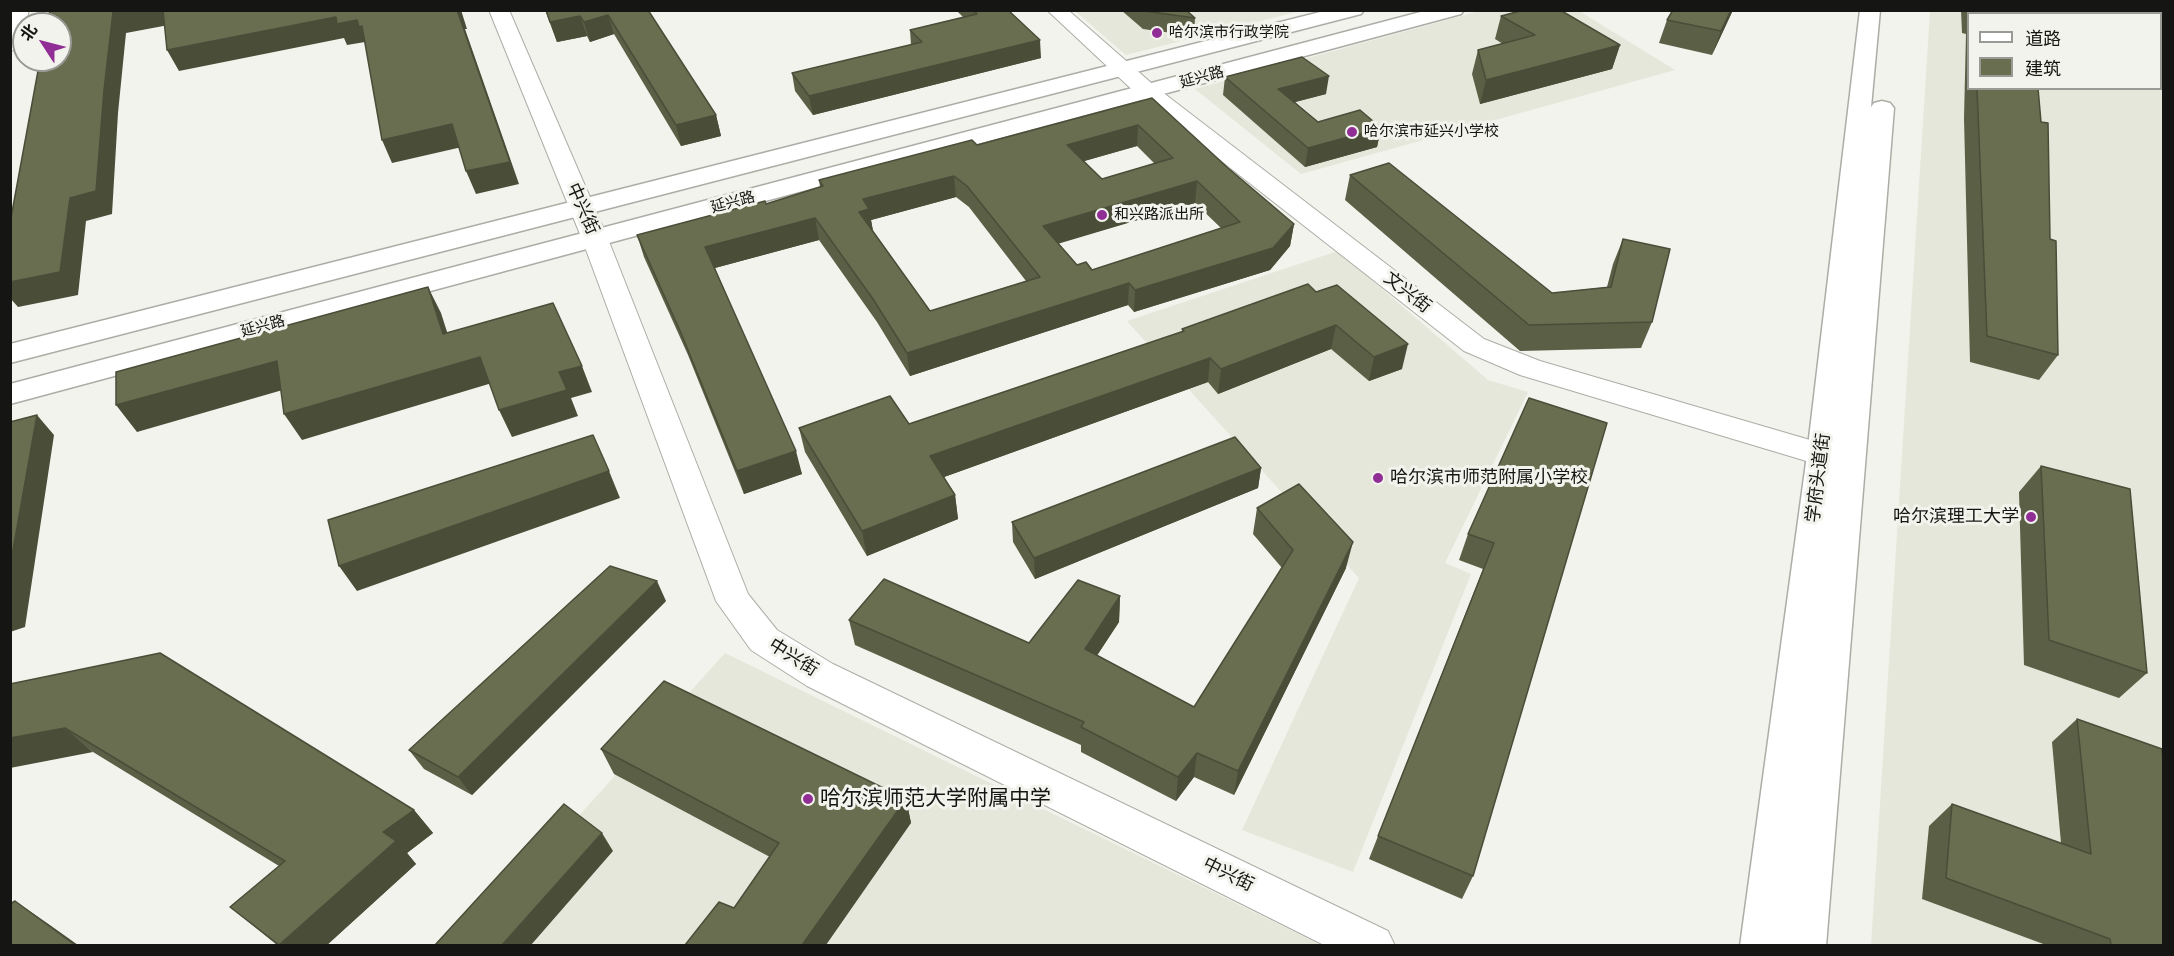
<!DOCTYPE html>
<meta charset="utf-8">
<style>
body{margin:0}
#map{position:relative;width:2174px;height:956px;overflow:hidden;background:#f2f3ec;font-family:"DM Sans","Noto Sans SC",sans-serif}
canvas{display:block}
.frame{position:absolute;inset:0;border:12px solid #151513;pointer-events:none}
.legend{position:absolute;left:1967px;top:12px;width:195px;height:78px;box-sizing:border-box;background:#f2f3ec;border:2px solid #9a9a95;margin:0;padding:8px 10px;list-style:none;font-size:18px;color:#151513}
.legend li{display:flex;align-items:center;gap:12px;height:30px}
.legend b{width:30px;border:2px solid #9a9a95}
.north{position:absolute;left:12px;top:12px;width:60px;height:60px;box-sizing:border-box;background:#f2f3ec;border:2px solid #9a9a95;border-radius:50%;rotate:306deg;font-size:16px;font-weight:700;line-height:24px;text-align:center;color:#151513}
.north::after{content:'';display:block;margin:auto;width:21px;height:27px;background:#902e95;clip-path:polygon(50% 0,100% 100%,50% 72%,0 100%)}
</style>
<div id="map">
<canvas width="2174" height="956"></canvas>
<div class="frame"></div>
<ul class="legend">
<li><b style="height:8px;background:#fff"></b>道路</li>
<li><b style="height:16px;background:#696e50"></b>建筑</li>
</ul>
<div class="north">北</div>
</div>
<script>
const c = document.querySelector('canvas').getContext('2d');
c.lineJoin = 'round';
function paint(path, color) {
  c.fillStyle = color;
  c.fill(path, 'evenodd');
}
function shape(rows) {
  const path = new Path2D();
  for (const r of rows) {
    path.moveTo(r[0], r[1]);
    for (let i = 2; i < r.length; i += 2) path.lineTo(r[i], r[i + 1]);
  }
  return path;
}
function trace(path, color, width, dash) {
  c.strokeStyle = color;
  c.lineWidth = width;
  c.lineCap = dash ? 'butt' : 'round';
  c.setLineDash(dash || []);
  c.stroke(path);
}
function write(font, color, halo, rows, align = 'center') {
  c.font = font + ' "DM Sans","Noto Sans SC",sans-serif';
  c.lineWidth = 6;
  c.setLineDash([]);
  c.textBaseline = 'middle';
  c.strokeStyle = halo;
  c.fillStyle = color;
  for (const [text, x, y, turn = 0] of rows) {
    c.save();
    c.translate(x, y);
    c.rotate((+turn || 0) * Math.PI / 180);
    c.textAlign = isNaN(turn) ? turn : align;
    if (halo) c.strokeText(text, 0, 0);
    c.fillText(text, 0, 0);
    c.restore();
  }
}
paint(shape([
 [1483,10,1579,11,1675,70,1301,174,1195,89],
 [1075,11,1300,11,1126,55],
 [1930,11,2116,11,1968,14,1968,88,2160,88,2161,28,2163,29,2163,945,1871,946],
 [1338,251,1488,380,1528,392,1445,563,1471,574,1353,872,1242,830,1359,578,1127,321],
 [725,653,1321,945,462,946]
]), '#e4e7d9');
const tertiary = shape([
 [10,10,29,10,20,45,17,49,10,51,10,10],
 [489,10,509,10,608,239,748,594,777,630,833,664,1388,931,1395,946,1326,946,807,686,751,650,716,601,582,239,489,10],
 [1047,10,1068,10,1157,88,1484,339,1540,361,1834,447,1838,455,1834,463,1823,466,1520,375,1464,351,1141,98,1047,10]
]);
const secondary = shape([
 [1328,10,1364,10,1361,14,10,363,10,344,1328,10],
 [1428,10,1464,10,1461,14,10,404,10,384,1428,10],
 [1860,10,1880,10,1871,107,1874,103,1882,101,1890,103,1894,108,1826,946,1740,946,1807,455,1860,10],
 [2148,10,2164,10,2164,19,2160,18,2160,14,2150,14,2148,10]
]);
trace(tertiary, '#acada6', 2);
trace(secondary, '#acada6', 3);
paint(tertiary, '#fff');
paint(secondary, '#fff');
paint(shape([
 [545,10,648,10,716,115,721,136,681,146,614,34,590,42,587,36,557,42],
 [956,10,1011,10,1012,14,1041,58,813,115,795,91,792,73,911,45,910,30,963,17],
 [1121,10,1186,10,1195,18,1194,36,1143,29],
 [1733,10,1712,55,1659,43,1667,20],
 [1961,10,2121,10,2128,14,1968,14,1968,88,2038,88,2050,239,2058,355,2039,380,1970,362,1964,118,1966,34,1962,33],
 [1501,16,1620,45,1612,69,1480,104,1472,74,1478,50,1503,44,1495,39],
 [2160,26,2163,28,2163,84,2160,83],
 [1225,77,1326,94,1295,102,1318,122,1381,128,1377,147,1305,167,1223,95],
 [1152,98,1228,168,1294,224,1290,246,1270,270,1134,312,1128,305,910,376,877,322,819,240,715,268,802,474,744,494,688,355,644,257,637,235,766,204,820,187,819,180,977,145],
 [1137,146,1155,164,1102,179,1084,161],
 [956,197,969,207,1026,281,930,311,873,231,871,220],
 [1195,203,1221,228,1092,270,1077,265,1058,243],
 [1350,175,1552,293,1607,287,1613,264,1623,239,1652,322,1641,348,1520,351,1345,200],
 [1308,284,1402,369,1369,381,1331,349,1218,394,1208,382,944,477,955,495,958,519,867,556,805,452,799,428,909,424,1182,332,1182,329],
 [1529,398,1473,876,1462,899,1369,859,1483,569,1459,560,1468,534],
 [2041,466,2147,673,2119,698,2024,665,2019,492],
 [1261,468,1258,488,1035,579,1013,542,1012,522],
 [1257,508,1346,568,1234,795,1194,777,1176,801,1081,752,1081,745,855,645,849,620,1029,643,1120,596,1119,622,1097,655,1194,707,1282,568,1253,534],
 [666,601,472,795,424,769,409,750],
 [10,684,414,810,433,833,407,853,416,864,327,945,277,945,230,907,279,866,93,752],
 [2077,719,2163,945,2046,945,1922,899,1929,826,1952,804,2061,843,2052,742],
 [601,749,906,799,911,823,734,908,770,857,614,774]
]), '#5a5f45');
paint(shape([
 [121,10,166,10,174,24,126,33,118,113,112,214,86,221,78,295,18,307,10,298,10,282,70,198,113,12],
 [457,10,461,10,467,29,465,29,519,184,476,194,466,171],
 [1731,10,1733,10,1712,55,1721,31],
 [608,15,614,34,590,42,584,22],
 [580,16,587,36,557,42,550,22],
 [336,17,357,20,362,26,365,42,347,45,344,38,179,71,167,50],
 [1040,40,1041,58,813,115,809,96],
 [1620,45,1612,69,1480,104,1486,80],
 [1329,76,1326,94,1276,107,1278,89],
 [716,115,721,136,681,146,676,125],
 [452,124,462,147,392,163,382,140],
 [1138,125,1137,146,1067,166,1067,145],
 [1381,128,1377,147,1305,167,1308,148],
 [954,176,956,197,871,220,873,231,859,212,863,199],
 [1197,181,1195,203,1044,248,1043,226],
 [815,218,819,240,711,269,705,247],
 [1294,224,1290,246,1270,270,1134,312,1135,290],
 [1129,283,1128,305,910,376,907,353],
 [428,287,441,313,456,360,443,334],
 [1336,325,1331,349,1218,394,1221,369],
 [1408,344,1402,369,1369,381,1374,357],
 [480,357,492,383,302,440,284,414],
 [1210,358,1208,382,933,481,930,456],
 [277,361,293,387,137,432,116,405],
 [582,366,592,392,571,398,578,416,512,437,499,410,559,372],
 [37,415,54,435,25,627,10,632,10,567],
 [796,451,802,474,744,494,737,471],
 [1261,468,1258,488,1035,579,1034,558],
 [609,471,620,498,357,591,339,566],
 [955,495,958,519,867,556,862,531],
 [1353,542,1346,568,1234,795,1238,771],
 [657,581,666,601,472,795,458,777],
 [1120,596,1119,622,1085,674,1085,649],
 [65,728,93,752,10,768,10,738],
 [1197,753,1194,777,1176,801,1178,777],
 [906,799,911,823,826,945,802,945],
 [414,810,433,833,407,853,416,864,327,945,279,945,383,832],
 [602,833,613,851,531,945,502,945],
 [15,901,47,923,78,945,75,945]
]), '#4a4d38');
const building = shape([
 [50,10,121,10,113,12,104,90,96,191,70,198,60,272,10,282,10,223,40,60,60,60,60,24,47,24,50,10],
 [163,10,457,10,510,162,466,171,452,124,382,140,362,26,359,27,357,20,337,24,336,17,167,50,163,10],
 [546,10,648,10,716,115,676,125,608,15,584,22,580,16,550,22,546,10],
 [973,10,1008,10,1040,40,809,96,792,73,922,42,910,30,977,14,973,10],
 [1143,10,1186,10,1195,18,1144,11,1143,10],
 [1524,10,1560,10,1620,45,1486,80,1478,50,1535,35,1501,16,1524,10],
 [1673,10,1731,10,1721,31,1667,20,1673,10],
 [1975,10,2031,10,2032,14,1978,14,1978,11,1975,10],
 [2046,10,2121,10,2128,14,2060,14,2046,10],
 [2160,26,2163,28,2163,54,2160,53,2160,26],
 [1302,57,1329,76,1278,89,1318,122,1360,110,1381,128,1308,148,1225,77,1302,57],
 [1977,88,2038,88,2041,122,2048,123,2050,239,2056,241,2058,355,1987,336,1977,88],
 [1152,98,1228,168,1294,224,1273,248,1135,290,1129,283,907,353,873,299,815,218,705,247,796,451,737,471,681,333,637,235,765,201,766,204,823,186,819,180,972,140,977,145,1152,98],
 [1138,125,1173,158,1102,179,1067,145,1138,125],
 [954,176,967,186,1040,277,930,311,859,212,869,209,863,199,954,176],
 [1197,181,1240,222,1092,270,1086,262,1077,265,1043,226,1197,181],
 [1389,163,1552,293,1611,287,1623,239,1670,249,1652,322,1529,325,1350,175,1389,163],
 [1308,284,1316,292,1337,285,1408,344,1374,357,1336,325,1221,369,1210,358,930,456,955,495,862,531,799,428,890,396,909,424,1184,331,1182,329,1308,284],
 [428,287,443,334,553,303,582,366,559,372,567,390,499,410,480,357,284,414,277,361,116,405,116,372,428,287],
 [1529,398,1607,423,1473,876,1378,836,1494,543,1468,534,1529,398],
 [37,415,10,567,10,422,37,415],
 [593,435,609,471,339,566,328,520,593,435],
 [1235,437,1261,468,1034,558,1012,522,1235,437],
 [2041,466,2130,489,2147,673,2049,640,2041,466],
 [1299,484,1353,542,1238,771,1197,753,1178,777,1081,727,1084,722,849,620,884,579,1029,643,1078,580,1120,596,1085,649,1194,707,1293,550,1257,508,1299,484],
 [610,566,657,581,458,777,409,750,610,566],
 [160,653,414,810,383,832,396,841,279,945,230,907,285,861,65,728,10,738,10,684,160,653],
 [664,681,906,799,802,945,685,945,719,902,734,908,779,843,601,749,664,681],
 [2077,719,2162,749,2163,761,2163,945,2111,945,2110,939,1946,878,1952,804,2091,854,2077,719],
 [564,804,602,833,502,945,435,945,564,804],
 [15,901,75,945,10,945,10,904,15,901]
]);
paint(building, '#696e50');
trace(building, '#4a4d38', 1.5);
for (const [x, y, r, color] of [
 [1157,33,6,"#902e95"],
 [1352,132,6,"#902e95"],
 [1102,215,6,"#902e95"],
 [1378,478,6,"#902e95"],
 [2031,517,6,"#902e95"],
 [808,799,6,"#902e95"]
]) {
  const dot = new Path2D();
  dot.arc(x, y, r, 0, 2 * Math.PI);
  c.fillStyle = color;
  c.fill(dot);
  trace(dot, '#f2f3ec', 2);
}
write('15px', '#151513', '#f2f3ec', [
 ["哈尔滨市行政学院",1169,33],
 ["哈尔滨市延兴小学校",1364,132],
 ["和兴路派出所",1114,215]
], 'left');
write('15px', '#151513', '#f2f3ec', [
 ["延兴路",1202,78,-15],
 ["延兴路",733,203,-15],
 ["延兴路",263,327,-15]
]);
write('18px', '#151513', '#f2f3ec', [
 ["中兴街",582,209,66],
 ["文兴街",1407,293,38],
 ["学府头道街",1819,478,-83],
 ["中兴街",793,658,32],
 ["中兴街",1228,875,26]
]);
write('18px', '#151513', '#f2f3ec', [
 ["哈尔滨市师范附属小学校",1390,478],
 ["哈尔滨理工大学",2019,517,"right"]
], 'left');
write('21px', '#151513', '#f2f3ec', [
 ["哈尔滨师范大学附属中学",820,799]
], 'left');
</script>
